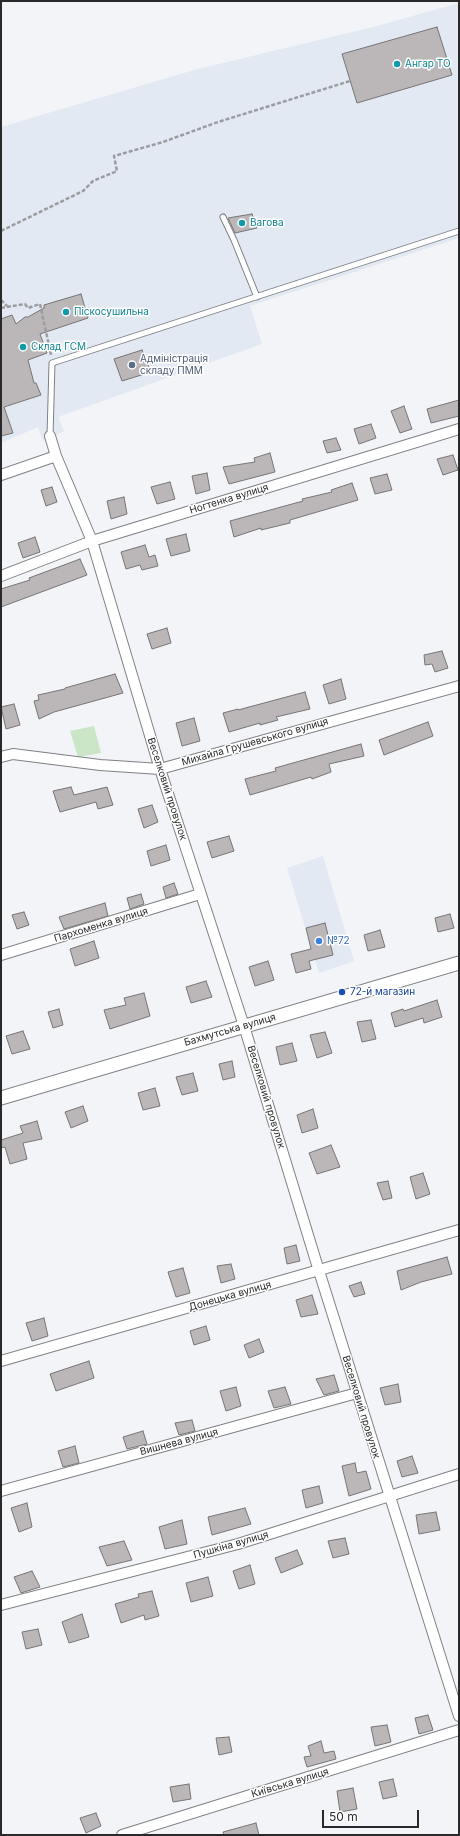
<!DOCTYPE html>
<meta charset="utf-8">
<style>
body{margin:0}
#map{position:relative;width:460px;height:1836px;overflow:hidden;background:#f2f4f7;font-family:Inter,sans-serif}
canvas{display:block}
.frame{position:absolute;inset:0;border:2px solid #29292b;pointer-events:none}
.scale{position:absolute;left:322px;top:1810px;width:97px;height:18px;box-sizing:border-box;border:2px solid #29292b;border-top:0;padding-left:5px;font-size:12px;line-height:14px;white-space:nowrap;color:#29292b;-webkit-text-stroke:3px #fff;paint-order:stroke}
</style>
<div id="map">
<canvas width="460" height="1836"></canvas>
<div class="frame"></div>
<div class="scale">50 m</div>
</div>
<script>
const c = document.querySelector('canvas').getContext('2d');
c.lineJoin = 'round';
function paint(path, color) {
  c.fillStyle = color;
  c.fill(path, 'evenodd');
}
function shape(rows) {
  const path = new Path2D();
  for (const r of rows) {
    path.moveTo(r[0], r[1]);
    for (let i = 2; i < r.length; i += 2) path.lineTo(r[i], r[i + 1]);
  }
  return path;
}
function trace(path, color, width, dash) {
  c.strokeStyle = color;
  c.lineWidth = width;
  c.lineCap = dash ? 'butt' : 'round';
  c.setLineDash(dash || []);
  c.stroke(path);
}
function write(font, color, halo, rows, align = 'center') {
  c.font = font + ' Inter,sans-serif';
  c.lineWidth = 3;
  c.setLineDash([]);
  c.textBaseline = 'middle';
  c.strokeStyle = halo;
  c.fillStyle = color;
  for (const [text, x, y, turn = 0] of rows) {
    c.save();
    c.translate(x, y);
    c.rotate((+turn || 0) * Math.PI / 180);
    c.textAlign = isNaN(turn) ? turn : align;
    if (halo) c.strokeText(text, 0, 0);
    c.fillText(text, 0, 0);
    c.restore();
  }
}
paint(shape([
 [459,3,459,238,250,306,262,344,58,417,64,431,43,441,38,427,1,443,1,127,194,70,373,27],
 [323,856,354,961,319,973,287,868]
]), '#e2e9f3');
paint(shape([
 [94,726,101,753,78,757,70,731]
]), '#cae6c6');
const building = shape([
 [437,27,452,75,357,103,342,54,437,27],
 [252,214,257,228,235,233,228,218,252,214],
 [81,294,88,318,40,334,47,353,28,360,34,383,36,383,41,395,4,407,13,433,1,436,1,319,12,315,16,324,25,317,28,317,44,308,44,305,81,294],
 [142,350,151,372,122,381,114,359,142,350],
 [459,400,459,416,431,423,427,409,459,400],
 [404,406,412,429,400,433,391,411,404,406],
 [371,424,376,438,359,444,354,429,371,424],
 [336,438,341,450,327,453,323,441,336,438],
 [270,453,275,472,229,484,223,467,255,462,254,458,270,453],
 [453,455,458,470,443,475,437,459,453,455],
 [207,473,210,490,196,494,192,476,207,473],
 [387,474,392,490,375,494,370,478,387,474],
 [170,482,175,499,157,504,151,487,170,482],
 [352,483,358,500,290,520,290,523,261,530,261,528,234,537,230,521,303,501,302,499,332,492,331,490,352,483],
 [52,487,57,502,46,506,41,490,52,487],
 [124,497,127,514,111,519,107,501,124,497],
 [186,534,190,551,171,556,166,539,186,534],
 [35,537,40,552,23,558,18,543,35,537],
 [145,545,149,557,155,555,158,566,142,570,140,565,126,569,121,552,145,545],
 [80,559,87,575,1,607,1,589,30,580,29,578,80,559],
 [167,628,171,643,152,649,147,634,167,628],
 [442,651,448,668,435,672,432,664,425,665,424,655,442,651],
 [115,674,123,693,54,712,39,719,34,701,39,700,38,695,65,689,65,688,115,674],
 [341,679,346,699,329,704,323,685,341,679],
 [305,692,310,709,276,717,278,720,260,725,260,723,229,732,223,713,238,709,238,710,305,692],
 [14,704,20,725,6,729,1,707,14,704],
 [194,718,200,741,182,746,176,723,194,718],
 [428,722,433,736,384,755,379,740,428,722],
 [361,744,364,756,329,764,331,772,312,779,311,777,250,795,245,779,276,771,275,768,361,744],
 [71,787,74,795,107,787,113,805,98,809,96,802,60,812,53,791,71,787],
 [152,805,158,822,144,828,138,809,152,805],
 [229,836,234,851,212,858,207,842,229,836],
 [166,845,170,860,151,866,147,851,166,845],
 [174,883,178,894,166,898,163,887,174,883],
 [141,894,144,904,130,909,127,898,141,894],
 [105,903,108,916,64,929,59,917,105,903],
 [24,912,29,925,17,929,12,915,24,912],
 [450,914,454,928,438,932,435,918,450,914],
 [325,923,333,955,309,961,311,969,296,973,291,954,311,949,306,928,325,923],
 [380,930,385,947,368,951,364,935,380,930],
 [94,941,99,958,75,966,70,949,94,941],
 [268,961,274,980,255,986,249,967,268,961],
 [206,981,212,997,191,1003,186,987,206,981],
 [144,993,150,1016,110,1029,104,1010,126,1005,124,998,144,993],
 [437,1000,442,1017,424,1023,423,1018,395,1027,391,1013,403,1009,404,1011,437,1000],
 [59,1009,63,1025,53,1028,48,1012,59,1009],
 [371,1020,376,1039,362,1042,357,1022,371,1020],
 [23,1031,30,1049,12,1054,6,1036,23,1031],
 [325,1032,332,1053,317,1058,310,1035,325,1032],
 [292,1043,297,1061,280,1065,276,1047,292,1043],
 [232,1061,235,1077,223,1080,219,1064,232,1061],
 [193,1073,198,1091,182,1095,176,1077,193,1073],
 [155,1088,160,1106,143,1110,138,1093,155,1088],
 [83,1106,88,1121,71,1128,65,1112,83,1106],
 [313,1109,318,1128,302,1133,297,1115,313,1109],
 [37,1121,42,1139,23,1143,27,1159,10,1164,5,1147,1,1148,1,1140,23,1133,20,1126,37,1121],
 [331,1145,340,1167,317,1174,309,1153,331,1145],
 [423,1173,430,1194,416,1199,410,1177,423,1173],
 [388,1181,392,1198,383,1200,377,1183,388,1181],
 [296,1245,300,1261,287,1264,284,1248,296,1245],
 [447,1257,452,1274,421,1282,401,1290,397,1271,447,1257],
 [231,1264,235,1279,221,1283,217,1266,231,1264],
 [183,1268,190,1293,176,1297,168,1272,183,1268],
 [361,1282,365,1294,354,1297,349,1286,361,1282],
 [312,1295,318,1314,301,1317,296,1300,312,1295],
 [44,1318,48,1336,32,1341,26,1323,44,1318],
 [206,1326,210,1340,194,1345,190,1331,206,1326],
 [259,1339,264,1352,249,1358,244,1345,259,1339],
 [89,1361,94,1378,56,1391,50,1374,89,1361],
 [334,1375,339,1391,324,1395,316,1379,334,1375],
 [398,1384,401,1402,385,1405,380,1388,398,1384],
 [236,1387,241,1406,226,1411,220,1391,236,1387],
 [285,1387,291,1404,274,1408,268,1391,285,1387],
 [192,1420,195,1431,179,1435,175,1423,192,1420],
 [143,1431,147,1444,127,1449,123,1437,143,1431],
 [75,1446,79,1463,63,1467,58,1451,75,1446],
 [412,1456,418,1473,402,1477,397,1461,412,1456],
 [355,1463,357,1473,366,1471,371,1489,349,1496,342,1466,355,1463],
 [319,1486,323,1503,306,1508,302,1490,319,1486],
 [27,1503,32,1527,19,1532,11,1508,27,1503],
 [245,1508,251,1524,212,1535,208,1517,245,1508],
 [436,1512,440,1530,419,1534,416,1515,436,1512],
 [182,1520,187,1544,165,1549,159,1527,182,1520],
 [345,1538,349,1554,333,1558,328,1541,345,1538],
 [124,1541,132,1560,107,1566,99,1547,124,1541],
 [297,1550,303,1564,281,1573,275,1558,297,1550],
 [250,1565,255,1584,239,1589,233,1571,250,1565],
 [32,1571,40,1587,21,1593,14,1577,32,1571],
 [208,1577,213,1596,191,1602,186,1583,208,1577],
 [152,1591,159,1616,145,1620,144,1615,121,1623,115,1604,139,1597,138,1594,152,1591],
 [82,1614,89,1637,69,1643,62,1622,82,1614],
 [38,1629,42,1645,26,1649,22,1632,38,1629],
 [428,1715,433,1730,419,1734,415,1718,428,1715],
 [387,1725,391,1742,375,1746,371,1727,387,1725],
 [229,1737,232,1752,219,1755,216,1738,229,1737],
 [321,1741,324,1753,334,1751,336,1759,307,1767,304,1757,311,1756,308,1746,321,1741],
 [393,1779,397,1796,383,1799,379,1782,393,1779],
 [189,1784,191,1799,173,1802,170,1787,189,1784],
 [353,1788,357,1809,340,1812,337,1791,353,1788],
 [96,1813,101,1826,86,1833,80,1818,96,1813],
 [256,1823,259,1835,224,1835,223,1832,256,1823]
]);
paint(building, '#bbb7b9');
trace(building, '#777475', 1);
const service = shape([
 [223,217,234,240,257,297],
 [50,436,52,363,459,231]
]);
const minor = shape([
 [50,436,56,456,92,541,160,769,244,1026,319,1271,459,1716],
 [1,475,56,456],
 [1,576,92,541,459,429],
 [1,757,13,754,100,765,160,769,459,686],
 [1,955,200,894],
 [1,1361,459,1230],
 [1,1491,357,1393],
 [1,1605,238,1544,459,1474],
 [122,1835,459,1730]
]);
const tertiary = shape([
 [1,1098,459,963]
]);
trace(service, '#7e8084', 7);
trace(minor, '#7e8084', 12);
trace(tertiary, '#7e8084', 15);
trace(shape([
 [1,231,83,191,93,181,117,171,114,156,163,142,218,122,350,81],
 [1,300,7,306],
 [1,308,25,304,28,308,40,304,51,355]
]), '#9b9c9f', 2.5, [4, 2]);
trace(service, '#fff', 5);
trace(minor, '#fff', 10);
trace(tertiary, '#fff', 13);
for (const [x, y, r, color] of [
 [397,64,4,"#0f9aa8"],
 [242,223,4,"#0f9aa8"],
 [66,312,4,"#0f9aa8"],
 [23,347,4,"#0f9aa8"],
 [132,365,4,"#5c6f8a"],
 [319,941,4,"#3f7fe0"],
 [342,992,4,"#1a4fb4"]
]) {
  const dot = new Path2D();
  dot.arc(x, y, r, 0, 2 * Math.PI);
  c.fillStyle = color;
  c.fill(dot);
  trace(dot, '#fff', 1.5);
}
write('10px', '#0d838f', '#fff', [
 ["Ангар ТО",405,64],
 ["Вагова",250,223],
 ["Піскосушильна",74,312],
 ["Склад ГСМ",31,347]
], 'left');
write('10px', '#4e5e75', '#fff', [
 ["Адміністрація",140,359],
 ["складу ПММ",140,371]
], 'left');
write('10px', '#29292b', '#fff', [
 ["Ногтенка вулиця",229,499,-17],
 ["Михайла Грушевського вулиця",255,742,-16],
 ["Веселковий провулок",167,789,72],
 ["Пархоменка вулиця",101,925,-17],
 ["Бахмутська вулиця",230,1030,-16],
 ["Веселковий провулок",266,1097,73],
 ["Донецька вулиця",230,1296,-16],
 ["Веселковий провулок",361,1407,73],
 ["Вишнева вулиця",179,1442,-15],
 ["Пушкіна вулиця",231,1545,-16],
 ["Київська вулиця",290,1783,-17]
]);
write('10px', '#366cbe', '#fff', [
 ["№72",327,941]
], 'left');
write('10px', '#164399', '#fff', [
 ["72-й магазин",350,992]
], 'left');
</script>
